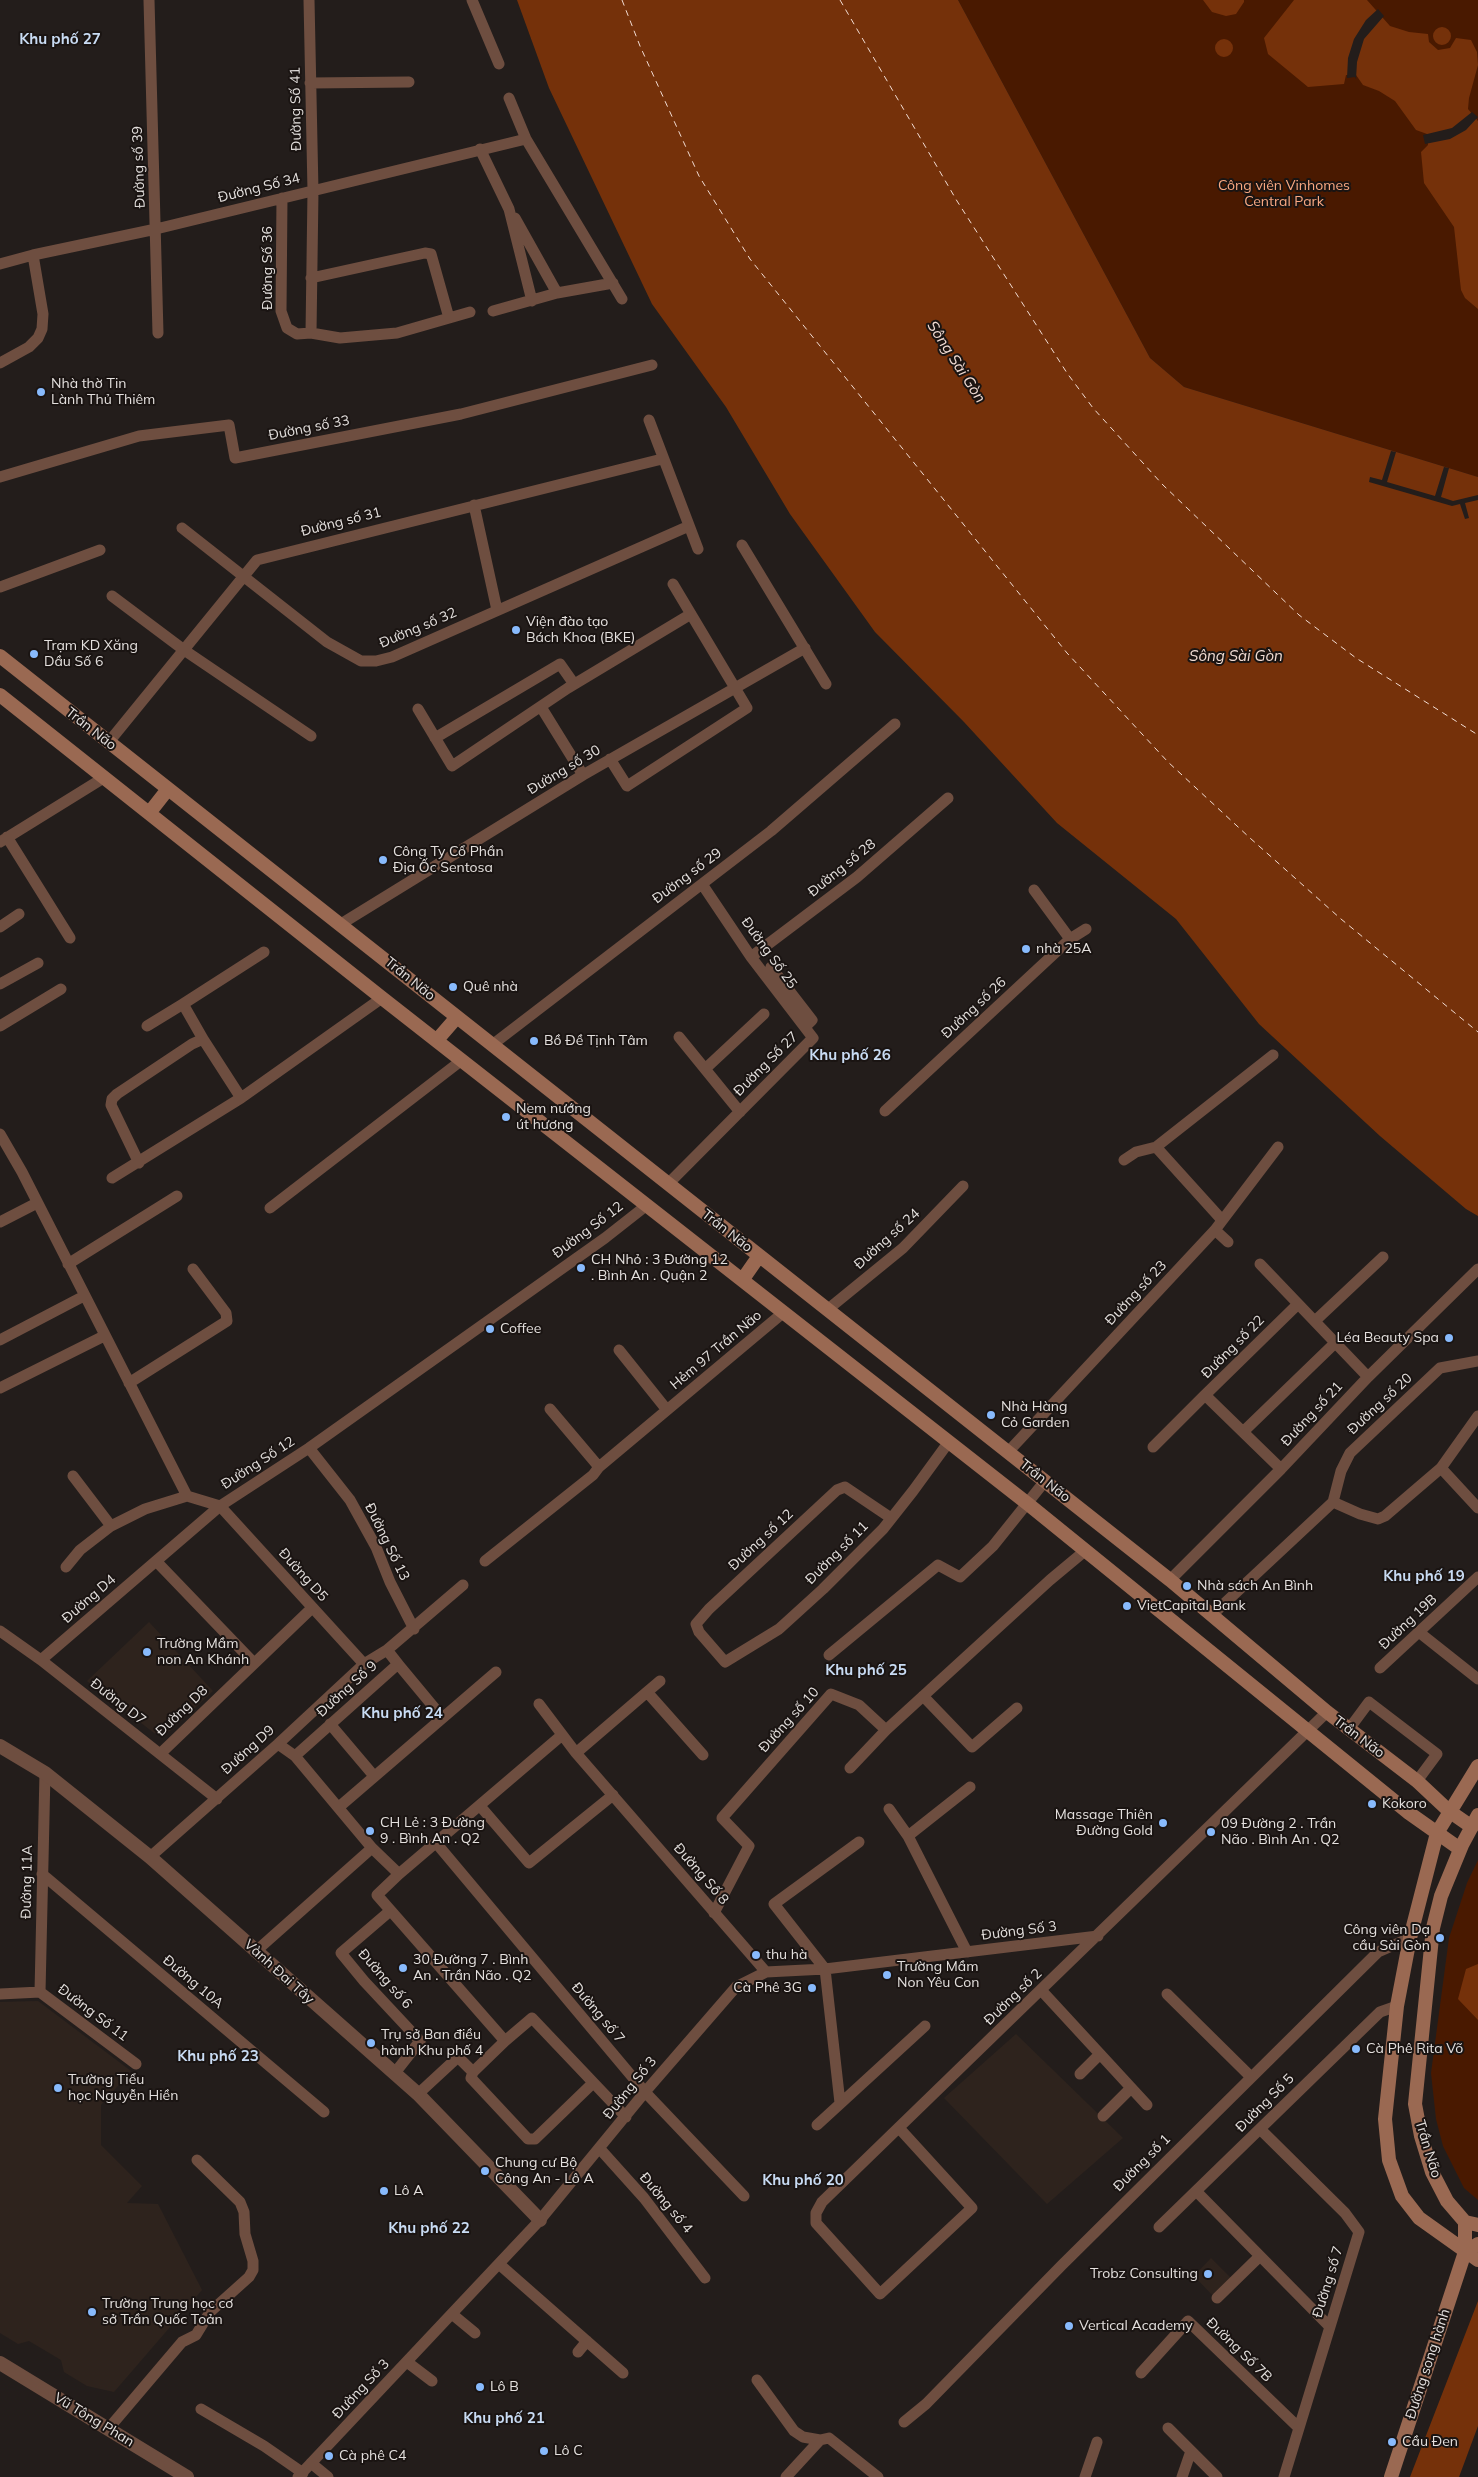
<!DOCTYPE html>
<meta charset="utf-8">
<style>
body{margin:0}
canvas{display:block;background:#231d1b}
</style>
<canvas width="1478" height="2477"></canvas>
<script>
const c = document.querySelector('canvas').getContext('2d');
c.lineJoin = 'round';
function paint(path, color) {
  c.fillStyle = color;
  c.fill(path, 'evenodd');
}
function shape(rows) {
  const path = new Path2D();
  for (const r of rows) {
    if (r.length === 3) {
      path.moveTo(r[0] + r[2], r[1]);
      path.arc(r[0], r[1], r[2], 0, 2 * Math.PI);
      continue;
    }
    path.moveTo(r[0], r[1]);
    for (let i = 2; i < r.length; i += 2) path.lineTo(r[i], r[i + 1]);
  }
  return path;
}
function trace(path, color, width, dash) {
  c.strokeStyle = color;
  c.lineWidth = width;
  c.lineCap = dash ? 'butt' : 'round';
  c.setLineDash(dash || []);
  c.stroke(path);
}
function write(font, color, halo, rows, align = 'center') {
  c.font = font + ' Mulish,sans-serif';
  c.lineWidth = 4;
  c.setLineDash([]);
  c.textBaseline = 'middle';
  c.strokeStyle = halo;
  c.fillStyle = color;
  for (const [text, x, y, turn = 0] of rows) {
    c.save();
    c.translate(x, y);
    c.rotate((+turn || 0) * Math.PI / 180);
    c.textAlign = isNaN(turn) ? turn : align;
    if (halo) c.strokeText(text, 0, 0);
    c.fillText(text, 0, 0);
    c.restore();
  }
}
paint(shape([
 [149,1622,213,1691,170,1731,159,1735,154,1733,87,1681],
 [38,2001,131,2071,101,2105,101,2145,142,2186,127,2203,158,2204,202,2290,114,2392,87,2386,64,2372,61,2360,29,2341,18,2344,0,2333,0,2002],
 [1016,2034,1123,2138,1047,2204,944,2098],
 [1211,2258,1233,2280,1215,2298,1194,2276]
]), '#2e231d');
paint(shape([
 [958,0,1478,0,1478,477,1184,387,1150,358],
 [1478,1860,1478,2200,1464,2188,1443,2146,1436,2119,1431,2073,1449,1938,1467,1883]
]), '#491900');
paint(shape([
 [517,0,958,0,1150,358,1184,387,1478,477,1478,1216,1466,1209,1380,1136,1259,1024,1176,919,1057,823,964,722,875,632,790,514,726,407,652,304,549,88],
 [1203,0,1244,0,1244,2,1236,14,1226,16,1212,12],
 [1294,0,1367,0,1390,26,1409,32,1428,34,1429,42,1438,50,1450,48,1456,38,1471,40,1477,52,1478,65,1469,98,1468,109,1478,121,1478,309,1465,298,1461,290,1454,227,1424,183,1421,152,1428,145,1427,134,1416,130,1395,101,1379,91,1363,85,1356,75,1346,75,1344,84,1308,87,1268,54,1264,38],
 [1442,36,9],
 [1224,48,9],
 [1478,1964,1478,2020,1458,1999,1466,1969],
 [1478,2301,1478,2426,1459,2477,1410,2477]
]), '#75310a');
paint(shape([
 [1378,9,1384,16,1364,39,1357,62,1356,79,1355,77,1347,78,1348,58,1354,39,1366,20],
 [1472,112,1478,117,1466,130,1450,139,1425,144,1423,135,1452,128],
 [1391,451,1396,452,1387,482,1435,496,1444,467,1449,468,1441,497,1453,501,1478,495,1478,500,1465,503,1469,518,1465,519,1460,504,1452,506,1369,482,1370,477,1382,480]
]), '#231d1b');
trace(shape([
 [622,0,640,46,699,176,750,259,1067,653,1168,762,1250,838,1341,919,1478,1032],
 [840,0,957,201,1067,373,1093,408,1163,485,1299,615,1356,658,1478,735]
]), '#f2dcd3', 1, [6, 5]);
trace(shape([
 [149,0,158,333],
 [309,0,313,191,311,333],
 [472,0,499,64],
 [310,83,409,82],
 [509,98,526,139,622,299],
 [480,149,509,209,532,301],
 [282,198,281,311,287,328,297,334,311,333,340,338,397,333,470,312],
 [515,218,557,293,613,283],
 [0,264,33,255,156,229,526,139],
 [311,278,425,253,431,254,449,318],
 [493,311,557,293],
 [0,363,29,347,38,338,42,329,43,314,33,255],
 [649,420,698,549],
 [0,477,139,436,229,425,235,458,461,414,652,365],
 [474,505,497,610],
 [182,528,327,642,361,661,376,661,392,657,689,526],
 [742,545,826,684],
 [0,587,100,550],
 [112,596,184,650,311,736],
 [541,707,583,775],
 [418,709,452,766,568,688,691,614],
 [435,738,560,664,574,684],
 [108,743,257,560,662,459],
 [610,759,627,786,747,708,673,584],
 [7,837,70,938],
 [0,842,105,777],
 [1034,890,1070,939],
 [341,924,583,775,805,648],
 [0,927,19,914],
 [751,957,857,877,948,798],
 [771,967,812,1020,805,1027],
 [0,984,38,963],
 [0,1026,61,989],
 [147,1026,183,1004],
 [679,1037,740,1112],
 [203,1039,183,1004,264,952],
 [492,1045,771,831,895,724],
 [705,1069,764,1014],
 [885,1111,1070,939,1086,929],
 [0,1134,22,1172,187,1496,220,1506,309,1448,605,1238,647,1205],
 [1156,1147,1222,1220],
 [1124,1160,1136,1152,1156,1147,1273,1055],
 [139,1163,111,1105,112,1099,117,1094,192,1044,203,1039,241,1098],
 [112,1178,241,1098,382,998],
 [668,1184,813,1038,751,957,702,884],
 [270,1208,462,1060],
 [0,1222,37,1203],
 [1215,1230,1228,1242],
 [68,1264,177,1196],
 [1260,1264,1368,1377],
 [827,1310,903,1248,963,1186],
 [1316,1320,1383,1257],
 [0,1340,84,1296],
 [619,1350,667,1410],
 [129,1383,227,1321,226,1313,193,1269],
 [0,1388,104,1336],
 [550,1409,599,1467],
 [1244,1431,1335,1343],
 [1153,1447,1205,1395],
 [309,1448,350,1500,376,1547,390,1582,414,1629],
 [1008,1452,1215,1230,1278,1147],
 [1441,1468,1478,1508],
 [1281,1469,1205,1395,1298,1304],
 [73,1476,111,1526],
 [1333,1502,1360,1514,1378,1519,1385,1516,1441,1468,1478,1416],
 [891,1518,845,1487,837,1490,709,1609,696,1624,699,1632,725,1662,779,1629,823,1589,883,1529,913,1491,948,1443],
 [156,1561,254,1663],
 [485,1561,593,1475,599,1467,784,1312],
 [66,1567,80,1550,111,1526,145,1509,187,1496],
 [1170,1580,1281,1469,1368,1377,1478,1269],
 [1212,1615,1333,1502,1341,1471,1350,1453,1440,1368,1478,1361],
 [0,1631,41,1660,217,1799],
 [1420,1633,1478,1679],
 [829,1655,938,1565,960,1577,993,1546,1045,1481],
 [41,1660,220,1506,364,1664],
 [398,1664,442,1717],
 [1380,1668,1478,1577],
 [647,1692,660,1681],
 [923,1696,972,1747,1017,1708],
 [539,1704,576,1753,766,1972],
 [330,1724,374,1776],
 [1349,1729,1369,1702,1437,1754,1417,1781],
 [278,1744,295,1756,372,1848,399,1874],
 [576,1753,647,1692,703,1755],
 [160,1754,312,1608],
 [295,1756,398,1664,387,1650,463,1585],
 [850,1768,886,1730,1050,1580,1086,1550],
 [480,1806,529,1863,613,1795],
 [339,1807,496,1672],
 [889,1809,908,1836,967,1952],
 [908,1836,970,1787],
 [437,1844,645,2092,744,2196],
 [150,1857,278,1744,364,1664,387,1650],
 [42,1874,324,2112],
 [390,1911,341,1953,364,1981,420,2041,394,2074],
 [714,1913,749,1846,722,1818,831,1694,859,1705,886,1730],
 [255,1952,372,1848],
 [1041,1990,1147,2105],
 [40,1992,45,1773],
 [0,1994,40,1992,136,2064],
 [1167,1994,1250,2076],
 [505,2041,377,1895,399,1874,562,1735],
 [1080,2074,1100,2054],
 [593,2083,535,2139,528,2139,471,2078,473,2072,505,2041,532,2018,626,2117],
 [418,2094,458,2057,473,2072],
 [840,2103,825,1969,774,1904,859,1842],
 [1103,2116,1131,2088],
 [817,2125,925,2026],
 [899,2128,972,2208,880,2294,816,2223,816,2213,822,2202,1327,1712],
 [1260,2129,1345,2213,1359,2232,1284,2477],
 [600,2149,644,2198,705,2278],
 [1196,2191,1330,2327],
 [1159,2227,1380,2012,1397,2006],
 [499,2264,623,2373],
 [1217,2298,1260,2256],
 [452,2314,475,2333],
 [578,2352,587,2341],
 [407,2362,432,2381],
 [1141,2373,1188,2321,1299,2428],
 [757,2380,794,2431,803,2437,820,2440,829,2438,878,2477],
 [201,2409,264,2446,303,2473],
 [904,2422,926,2404,1062,2265,1378,1952,1410,1938],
 [109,2428,182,2342,196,2335,210,2312,249,2277,253,2270,253,2261,245,2234,244,2212,240,2202,197,2160],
 [1168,2428,1217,2477],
 [311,2463,328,2477],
 [298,2477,540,2220,645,2092,736,1987,766,1972,825,1969,1098,1936],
 [786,2477,820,2440],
 [1085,2477,1097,2442],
 [1182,2477,1191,2451]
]), '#6e4e40', 11);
trace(shape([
 [0,1746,45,1773,150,1857,418,2094,540,2220],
 [0,2363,187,2477]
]), '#6e4e40', 14);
trace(shape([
 [0,656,1170,1580,1327,1712,1417,1781,1449,1811,1472,1827],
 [0,695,382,998,1028,1504,1409,1813,1460,1849],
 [150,812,168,789],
 [437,1040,457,1017],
 [743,1279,759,1256],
 [1478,1766,1437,1833,1410,1938,1397,2006,1385,2119,1389,2160,1402,2196,1419,2218,1478,2260],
 [1478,1815,1462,1845,1441,1896,1433,1928,1415,2104,1421,2136,1432,2172,1447,2201,1465,2222,1478,2225],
 [1465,2252,1478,2244],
 [1391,2477,1465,2252,1465,2222]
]), '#9a6952', 14);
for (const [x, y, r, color] of [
 [41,392,5,"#88bafc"],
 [516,630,5,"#88bafc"],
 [34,654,5,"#88bafc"],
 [383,860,5,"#88bafc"],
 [1026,949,5,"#88bafc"],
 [453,987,5,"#88bafc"],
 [534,1041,5,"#88bafc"],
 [506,1117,5,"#88bafc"],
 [581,1268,5,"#88bafc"],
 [490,1329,5,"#88bafc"],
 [1449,1338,5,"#88bafc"],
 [991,1415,5,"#88bafc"],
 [1187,1586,5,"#88bafc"],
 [1127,1606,5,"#88bafc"],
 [147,1652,5,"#88bafc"],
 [1372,1804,5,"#88bafc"],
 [1163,1823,5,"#88bafc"],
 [370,1831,5,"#88bafc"],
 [1211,1832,5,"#88bafc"],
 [1440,1938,5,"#88bafc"],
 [756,1955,5,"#88bafc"],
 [403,1968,5,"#88bafc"],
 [887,1975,5,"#88bafc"],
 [812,1988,5,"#88bafc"],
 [371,2043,5,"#88bafc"],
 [1356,2049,5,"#88bafc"],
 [58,2088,5,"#88bafc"],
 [485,2171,5,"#88bafc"],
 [384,2191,5,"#88bafc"],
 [1208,2274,5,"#88bafc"],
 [92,2312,5,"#88bafc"],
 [1069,2326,5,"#88bafc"],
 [480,2387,5,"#88bafc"],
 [1392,2442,5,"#88bafc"],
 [544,2451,5,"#88bafc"],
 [329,2456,5,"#88bafc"]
]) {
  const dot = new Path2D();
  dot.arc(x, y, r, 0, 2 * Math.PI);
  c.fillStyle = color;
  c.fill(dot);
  trace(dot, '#1a1412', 2);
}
write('14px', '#e4e0de', '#1a1412', [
 ["Đường Số 41",296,109,-91],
 ["Đường số 39",139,167,-92],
 ["Đường Số 34",259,188,-14],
 ["Đường Số 36",268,268,-90],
 ["Đường số 33",309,428,-11],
 ["Đường số 31",341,522,-14],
 ["Đường số 32",418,628,-23],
 ["Trần Não",91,729,38],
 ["Đường số 30",564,770,-31],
 ["Đường số 28",842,868,-39],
 ["Đường số 29",687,876,-37],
 ["Đường Số 25",769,953,54],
 ["Trần Não",410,979,39],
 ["Đường số 26",974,1008,-43],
 ["Đường Số 27",766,1064,-45],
 ["Đường Số 12",588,1230,-37],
 ["Trần Não",727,1231,38],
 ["Đường số 24",887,1239,-42],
 ["Đường số 23",1136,1293,-47],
 ["Đường số 22",1233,1347,-45],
 ["Hẻm 97 Trần Não",716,1350,-40],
 ["Đường số 20",1380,1404,-43],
 ["Đường số 21",1312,1414,-47],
 ["Đường Số 12",258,1463,-33],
 ["Trần Não",1045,1481,38],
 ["Đường số 12",761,1540,-43],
 ["Đường Số 13",387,1542,64],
 ["Đường số 11",837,1553,-45],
 ["Đường D5",303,1575,48],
 ["Đường D4",89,1599,-41],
 ["Đường 19B",1408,1622,-43],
 ["Đường Số 9",347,1689,-42],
 ["Đường D7",118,1702,38],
 ["Đường D8",182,1711,-44],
 ["Đường số 10",789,1720,-48],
 ["Trần Não",1359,1737,37],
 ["Đường D9",248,1750,-42],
 ["Đường Số 8",701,1874,49],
 ["Đường 11A",27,1882,-89],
 ["Đường Số 3",1019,1931,-7],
 ["Vành Đai Tây",279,1972,42],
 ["Đường số 6",385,1979,49],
 ["Đường 10A",193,1982,40],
 ["Đường số 2",1013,1997,-44],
 ["Đường Số 11",93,2013,37],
 ["Đường số 7",598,2013,50],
 ["Đường Số 3",630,2088,-51],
 ["Đường Số 5",1265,2103,-45],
 ["Trần Não",1428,2149,73],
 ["Đường số 1",1142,2163,-45],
 ["Đường số 4",666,2203,50],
 ["Đường số 7",1328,2282,-73],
 ["Đường Số 7B",1239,2350,44],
 ["Đường song hành",1428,2364,-72],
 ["Đường Số 3",361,2389,-47],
 ["Vũ Tông Phan",94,2420,31]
]);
write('14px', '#f9a882', '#1a1412', [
 ["Công viên Vinhomes",1284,186],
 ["Central Park",1284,202]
]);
write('14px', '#e4e0de', '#1a1412', [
 ["Nhà thờ Tin",51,384],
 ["Lành Thủ Thiêm",51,400],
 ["Viện đào tạo",526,622],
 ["Bách Khoa (BKE)",526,638],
 ["Trạm KD Xăng",44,646],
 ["Dầu Số 6",44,662],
 ["Công Ty Cổ Phần",393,852],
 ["Địa Ốc Sentosa",393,868],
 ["nhà 25A",1036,949],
 ["Quê nhà",463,987],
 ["Bồ Đề Tịnh Tâm",544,1041],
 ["Nem nướng",516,1109],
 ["út hương",516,1125],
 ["CH Nhỏ : 3 Đường 12",591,1260],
 [". Bình An . Quận 2",591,1276],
 ["Coffee",500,1329],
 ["Léa Beauty Spa",1439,1338,"right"],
 ["Nhà Hàng",1001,1407],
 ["Cỏ Garden",1001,1423],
 ["Nhà sách An Bình",1197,1586],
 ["VietCapital Bank",1137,1606],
 ["Trường Mầm",157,1644],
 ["non An Khánh",157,1660],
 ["Kokoro",1382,1804],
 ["Massage Thiên",1153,1815,"right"],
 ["Đường Gold",1153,1831,"right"],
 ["CH Lẻ : 3 Đường",380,1823],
 ["9 . Bình An . Q2",380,1839],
 ["09 Đường 2 . Trần",1221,1824],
 ["Não . Bình An . Q2",1221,1840],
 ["Công viên Dạ",1430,1930,"right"],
 ["cầu Sài Gòn",1430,1946,"right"],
 ["thu hà",766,1955],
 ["30 Đường 7 . Bình",413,1960],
 ["An . Trần Não . Q2",413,1976],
 ["Trường Mầm",897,1967],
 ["Non Yêu Con",897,1983],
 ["Cà Phê 3G",802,1988,"right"],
 ["Trụ sở Ban điều",381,2035],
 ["hành Khu phố 4",381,2051],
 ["Cà Phê Rita Võ",1366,2049],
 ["Trường Tiểu",68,2080],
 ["học Nguyễn Hiền",68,2096],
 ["Chung cư Bộ",495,2163],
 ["Công An - Lô A",495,2179],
 ["Lô A",394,2191],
 ["Trobz Consulting",1198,2274,"right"],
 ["Trường Trung học cơ",102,2304],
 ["sở Trần Quốc Toản",102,2320],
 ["Vertical Academy",1079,2326],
 ["Lô B",490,2387],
 ["Cầu Đen",1402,2442],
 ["Lô C",554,2451],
 ["Cà phê C4",339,2456]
], 'left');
write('bold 15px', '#c8dbf3', '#1a1412', [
 ["Khu phố 27",60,39],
 ["Khu phố 26",850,1055],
 ["Khu phố 19",1424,1576],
 ["Khu phố 25",866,1670],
 ["Khu phố 24",402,1713],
 ["Khu phố 23",218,2056],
 ["Khu phố 20",803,2180],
 ["Khu phố 22",429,2228],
 ["Khu phố 21",504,2418]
]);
write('italic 15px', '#f2dcd3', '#1a1412', [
 ["Sông Sài Gòn",956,362,57],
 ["Sông Sài Gòn",1236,656]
]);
</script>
